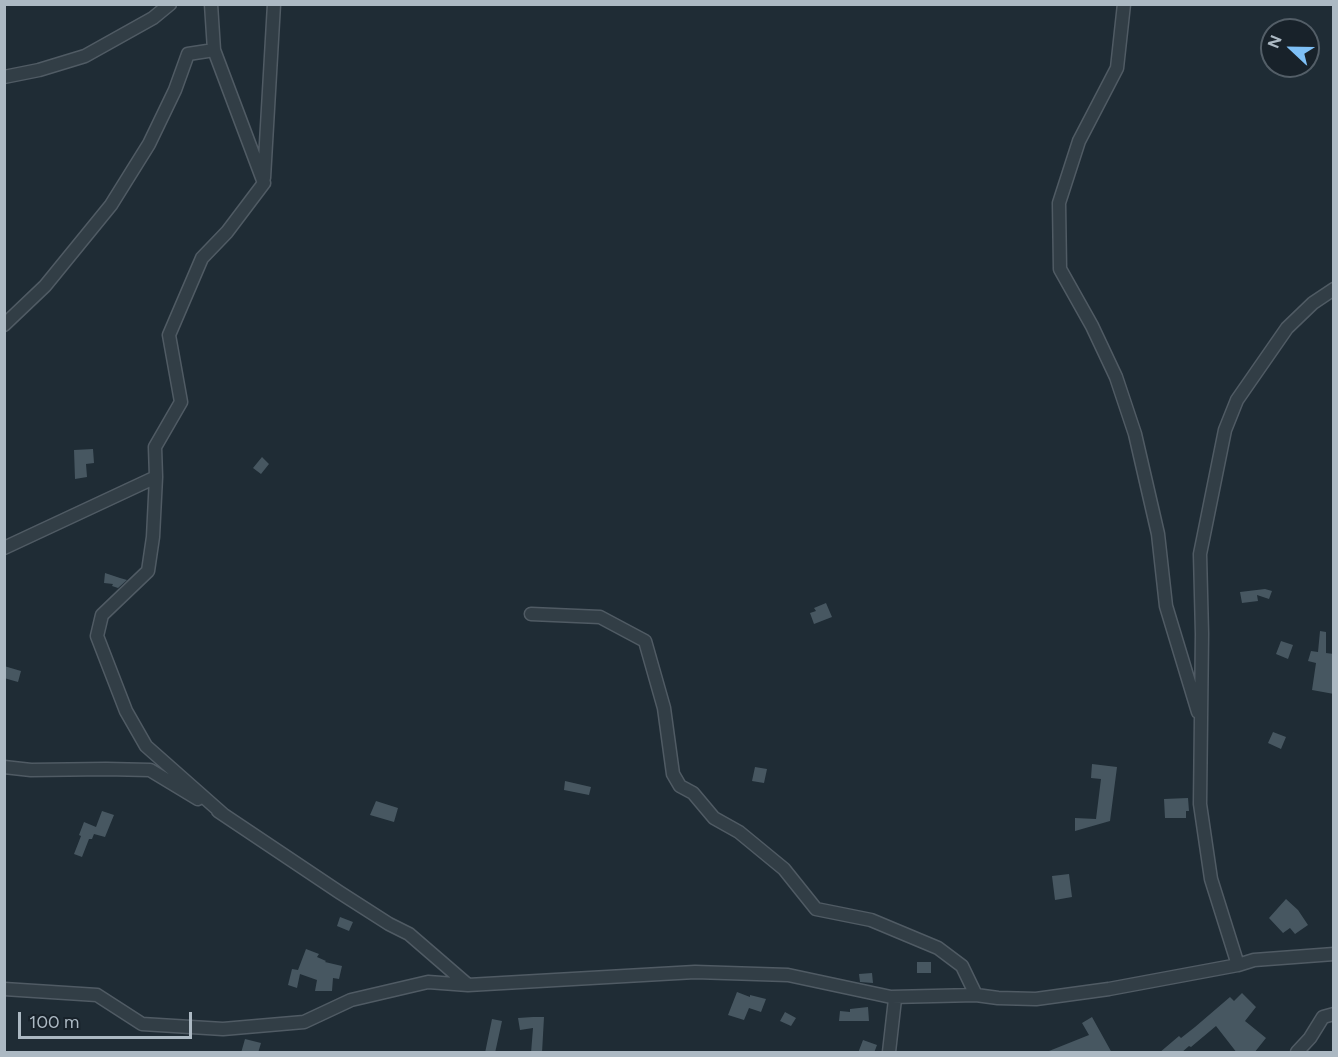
<!DOCTYPE html>
<style>
body{margin:0}
#map{position:relative;width:1338px;height:1057px;overflow:hidden;background:#1f2c35;font-family:Figtree,sans-serif}
canvas{display:block}
.frame{position:absolute;inset:0;border:6px solid #acb9c3;pointer-events:none}
.north{position:absolute;left:1260px;top:18px;width:60px;height:60px;box-sizing:border-box;background:#18222a;border:2px solid #535e67;border-radius:50%;rotate:292deg;font-size:16px;font-weight:700;line-height:24px;text-align:center;color:#acb9c3}
.north::after{content:'';display:block;margin:auto;width:21px;height:27px;background:#7ec0f6;clip-path:polygon(50% 0,100% 100%,50% 72%,0 100%)}
.scale{position:absolute;left:18px;top:1012px;width:174px;height:27px;box-sizing:border-box;border:3px solid #acb9c3;border-top:0;padding-left:8px;font-size:18px;line-height:21px;white-space:nowrap;color:#acb9c3;-webkit-text-stroke:4px #18222a;paint-order:stroke}
</style>
<div id="map">
<canvas width="1338" height="1057"></canvas>
<div class="frame"></div>
<div class="north">N</div>
<div class="scale">100 m</div>
</div>
<script>
const c = document.querySelector('canvas').getContext('2d');
c.lineJoin = 'round';
function paint(path, color) {
  c.fillStyle = color;
  c.fill(path, 'evenodd');
}
function shape(rows) {
  const path = new Path2D();
  for (const r of rows) {
    path.moveTo(r[0], r[1]);
    for (let i = 2; i < r.length; i += 2) path.lineTo(r[i], r[i + 1]);
  }
  return path;
}
function trace(path, color, width, dash) {
  c.strokeStyle = color;
  c.lineWidth = width;
  c.lineCap = dash ? 'butt' : 'round';
  c.setLineDash(dash || []);
  c.stroke(path);
}
paint(shape([
 [93,449,94,463,86,464,87,477,75,479,74,450],
 [262,457,269,464,261,474,253,468],
 [105,573,120,578,127,580,118,588,112,586,113,584,104,583],
 [1265,589,1272,591,1269,599,1257,595,1258,601,1242,603,1240,592],
 [826,603,832,617,814,624,810,613,816,611,814,608],
 [1320,631,1326,632,1326,653,1334,654,1334,694,1312,690,1316,663,1308,661,1311,651,1318,652],
 [1281,641,1293,645,1288,659,1276,654],
 [4,666,21,671,18,682,4,678],
 [1273,732,1286,737,1281,749,1268,743],
 [1092,764,1117,767,1110,821,1075,831,1075,818,1096,819,1101,779,1091,778],
 [755,767,767,769,764,783,752,781],
 [565,781,591,787,589,795,564,790],
 [1188,798,1189,811,1186,811,1186,818,1165,818,1164,799],
 [376,801,398,808,394,822,370,815],
 [102,811,114,815,105,837,94,834,92,839,89,839,82,857,74,854,81,836,79,835,84,822,96,827],
 [1069,874,1072,897,1055,900,1052,876],
 [1286,899,1298,910,1308,925,1295,934,1290,928,1283,933,1269,918],
 [340,917,353,922,349,931,337,926],
 [306,949,319,954,317,957,326,961,325,962,342,966,339,979,333,978,332,991,315,991,317,980,300,974,297,988,288,985,292,969,298,970],
 [917,962,931,962,931,973,917,973],
 [872,973,873,983,860,982,859,974],
 [737,992,750,997,750,995,766,999,761,1012,749,1008,744,1020,728,1015],
 [1242,993,1256,1007,1245,1021,1266,1038,1254,1053,1237,1053,1216,1026,1191,1047,1189,1046,1181,1053,1159,1053,1179,1036,1181,1038,1195,1027,1230,997,1234,1001],
 [868,1007,869,1021,839,1021,840,1011,850,1012,850,1009],
 [785,1012,796,1018,791,1026,780,1021],
 [533,1017,544,1017,542,1053,531,1053,533,1028,520,1030,518,1018],
 [1092,1017,1112,1053,1044,1053,1089,1035,1082,1023],
 [492,1019,502,1021,495,1053,485,1053],
 [245,1039,261,1043,258,1053,241,1053],
 [863,1040,877,1045,874,1053,858,1053]
]), '#475761');
const minor = shape([
 [211,4,214,50,264,183,227,232,202,258,169,335,181,402,155,447,156,477,153,537,148,571,102,615,97,636,126,711,146,746,224,815],
 [1124,4,1117,68,1079,141,1059,203,1060,269,1092,326,1116,377,1135,434,1158,534,1166,606,1198,712],
 [4,77,39,70,85,56,153,18,170,4],
 [264,178,274,4],
 [4,325,45,286,111,205,149,144,175,90,188,54,214,50],
 [4,548,156,477],
 [531,614,600,617,645,641,664,708,673,774,680,786,693,793,714,818,739,832,784,869,816,909,871,920,938,948,962,966,976,995],
 [4,767,31,770,106,769,150,770,198,799],
 [218,811,339,892,389,924,409,934,468,985],
 [1238,965,1254,960,1334,954],
 [4,989,97,995,142,1024,223,1029,304,1022,351,1000,428,982,468,985,695,972,788,975,891,997,976,995,998,998,1036,999,1109,989,1238,965,1211,879,1200,804,1202,634,1200,554,1225,430,1237,400,1287,328,1313,303,1334,289],
 [889,1052,895,999,891,997],
 [1297,1052,1310,1038,1323,1017,1334,1014]
]);
trace(minor, '#505b64', 15);
trace(minor, '#323e46', 12);
</script>
